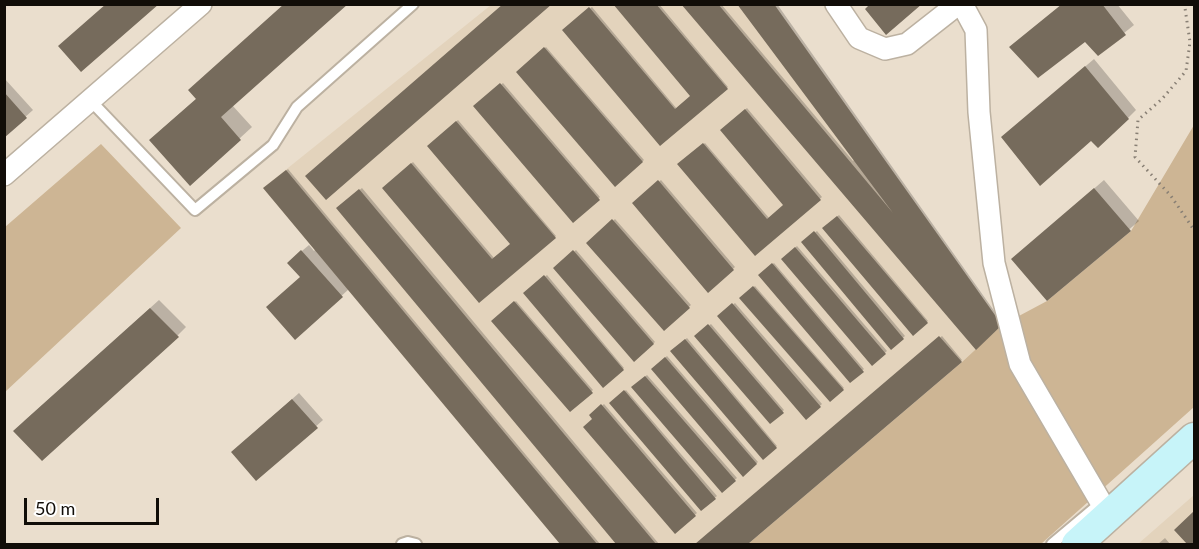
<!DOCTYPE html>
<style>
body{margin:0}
#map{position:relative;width:1199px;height:549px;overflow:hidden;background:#eadecd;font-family:Lato,sans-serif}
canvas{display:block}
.frame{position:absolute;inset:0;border:6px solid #110d08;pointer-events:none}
.scale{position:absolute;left:24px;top:498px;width:135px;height:27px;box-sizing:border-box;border:3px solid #110d08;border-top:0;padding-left:8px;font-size:18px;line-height:21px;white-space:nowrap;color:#110d08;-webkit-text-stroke:4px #fff;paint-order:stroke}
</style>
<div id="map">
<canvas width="1199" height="549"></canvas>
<div class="frame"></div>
<div class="scale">50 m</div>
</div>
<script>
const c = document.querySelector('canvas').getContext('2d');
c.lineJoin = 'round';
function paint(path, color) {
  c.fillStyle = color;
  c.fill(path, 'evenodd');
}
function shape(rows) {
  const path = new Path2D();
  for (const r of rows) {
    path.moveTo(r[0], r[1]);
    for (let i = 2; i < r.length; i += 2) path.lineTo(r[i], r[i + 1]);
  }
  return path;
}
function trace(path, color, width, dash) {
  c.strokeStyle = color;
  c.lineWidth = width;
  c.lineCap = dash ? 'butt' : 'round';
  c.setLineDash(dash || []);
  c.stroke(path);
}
paint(shape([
 [491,5,774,5,1002,325,962,362,748,544,560,544,263,188],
 [1194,495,1194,544,1138,544]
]), '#e3d3bc');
paint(shape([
 [1194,125,1194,407,1041,544,748,544,962,362,1002,325,1047,301,1131,231],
 [101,144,181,228,5,392,5,227]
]), '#cdb594');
paint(shape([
 [615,4,659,4,728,87,661,144,564,30,592,7,677,109,692,96],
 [683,4,721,4,853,161,855,159,739,4,777,4,1002,322,976,348],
 [1064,4,1117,4,1134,25,1098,54],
 [546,47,644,160,615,184,518,72],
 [1094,59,1136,110,1128,118,1091,139,1012,129],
 [4,78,33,110,4,136],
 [503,83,600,197,573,221,475,106],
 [197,98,232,105,252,127,190,184,162,129],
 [747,108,822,197,755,254,679,165,705,143,769,218,785,205,722,130],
 [458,120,556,236,479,301,384,188,413,162,494,258,512,244,429,146],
 [288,169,600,544,562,544,349,289,295,338,301,276,296,256,309,245,314,251,316,249,265,188],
 [661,180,735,267,708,291,634,203],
 [1104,180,1139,221,1047,299,1022,251],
 [362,188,659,544,618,544,338,208],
 [839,215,928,321,913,334,824,228],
 [615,219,691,305,664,329,588,243],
 [817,231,905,336,891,348,803,242],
 [797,246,887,351,872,364,783,259],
 [576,250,655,342,634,360,555,268],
 [774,263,864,369,850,381,760,275],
 [547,275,624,368,603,386,525,293],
 [755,286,844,388,830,400,741,298],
 [159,300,186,327,177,336,23,422],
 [516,301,593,390,570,410,493,321],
 [735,303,822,404,806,418,719,316],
 [711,324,784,410,770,422,696,336],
 [942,336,962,360,746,544,697,544],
 [687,338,777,446,763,458,672,351],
 [667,356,758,462,744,474,653,369],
 [647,375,737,478,723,490,634,387],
 [626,390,717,496,701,509,611,403],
 [299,393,323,420,257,479,240,445],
 [604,404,697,513,675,532,591,415],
 [1194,513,1194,544,1189,544,1176,530],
 [1165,538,1170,544,1158,544]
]), '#0003');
paint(shape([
 [106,4,159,4,81,72,58,46],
 [284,4,348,4,221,117,241,140,190,186,149,140,196,99,188,90],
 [503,4,552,4,326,200,305,176],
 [613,4,656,4,728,89,660,146,562,30,589,7,675,109,690,96],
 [681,4,718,4,893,213,737,4,774,4,1002,325,976,350],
 [870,4,922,4,886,35,865,9],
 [1062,4,1102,4,1126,35,1098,56,1085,42,1038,78,1009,47],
 [544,47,643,162,615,187,516,72],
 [1085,66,1129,119,1098,148,1091,141,1040,186,1001,137],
 [500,83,600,200,573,223,473,106],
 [4,92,27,118,4,138],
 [745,109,821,200,755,256,677,164,703,143,767,219,783,205,720,130],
 [456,121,556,238,479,303,382,188,411,163,492,259,510,244,427,146],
 [286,170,597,544,560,544,263,188],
 [658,180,734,270,708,293,632,203],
 [1094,188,1131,231,1047,301,1011,259],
 [359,189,656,544,616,544,336,208],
 [837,216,928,323,913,336,822,228],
 [612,219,690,308,664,331,586,243],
 [814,231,904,339,891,350,801,242],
 [795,247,886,354,872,366,781,259],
 [301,250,343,297,295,340,266,307,300,277,287,263],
 [573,250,654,344,634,362,553,268],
 [772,263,864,372,850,383,758,275],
 [544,275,624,370,603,388,523,293],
 [753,286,844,390,830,402,739,298],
 [514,301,593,393,570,412,491,321],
 [732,303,821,407,806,420,717,316],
 [150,308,179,337,42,461,13,431],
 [708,324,784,413,770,424,694,336],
 [939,336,962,362,748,544,695,544],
 [685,339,777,448,763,460,670,351],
 [665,357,757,464,743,477,651,369],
 [645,376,736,481,722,493,631,387],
 [624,390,716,499,701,511,609,403],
 [292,399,318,428,256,481,231,452],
 [601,404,696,516,675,534,583,427,592,419,589,415],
 [1194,511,1194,544,1187,544,1174,530]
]), '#766b5c');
const service = shape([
 [90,100,195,210,273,145,297,107,413,4],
 [402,544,408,542,416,544],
 [1052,544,1102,502]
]);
const minor = shape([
 [836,4,859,38,885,49,907,44,958,4],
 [962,4,976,30,979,112,994,263,1020,364,1109,516],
 [4,175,201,4]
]);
const secondary = shape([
 [1077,544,1194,438]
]);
trace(service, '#bcb1a1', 14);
trace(minor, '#bcb1a1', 24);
trace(secondary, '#bcb1a1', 33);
trace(shape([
 [1182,4,1185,8,1190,42,1186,71,1162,99,1138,120,1135,157,1171,196,1194,230]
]), '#887f74', 3, [1.5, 4.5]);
trace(service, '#fff', 10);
trace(minor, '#fff', 21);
trace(secondary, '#c7f4f9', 30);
</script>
